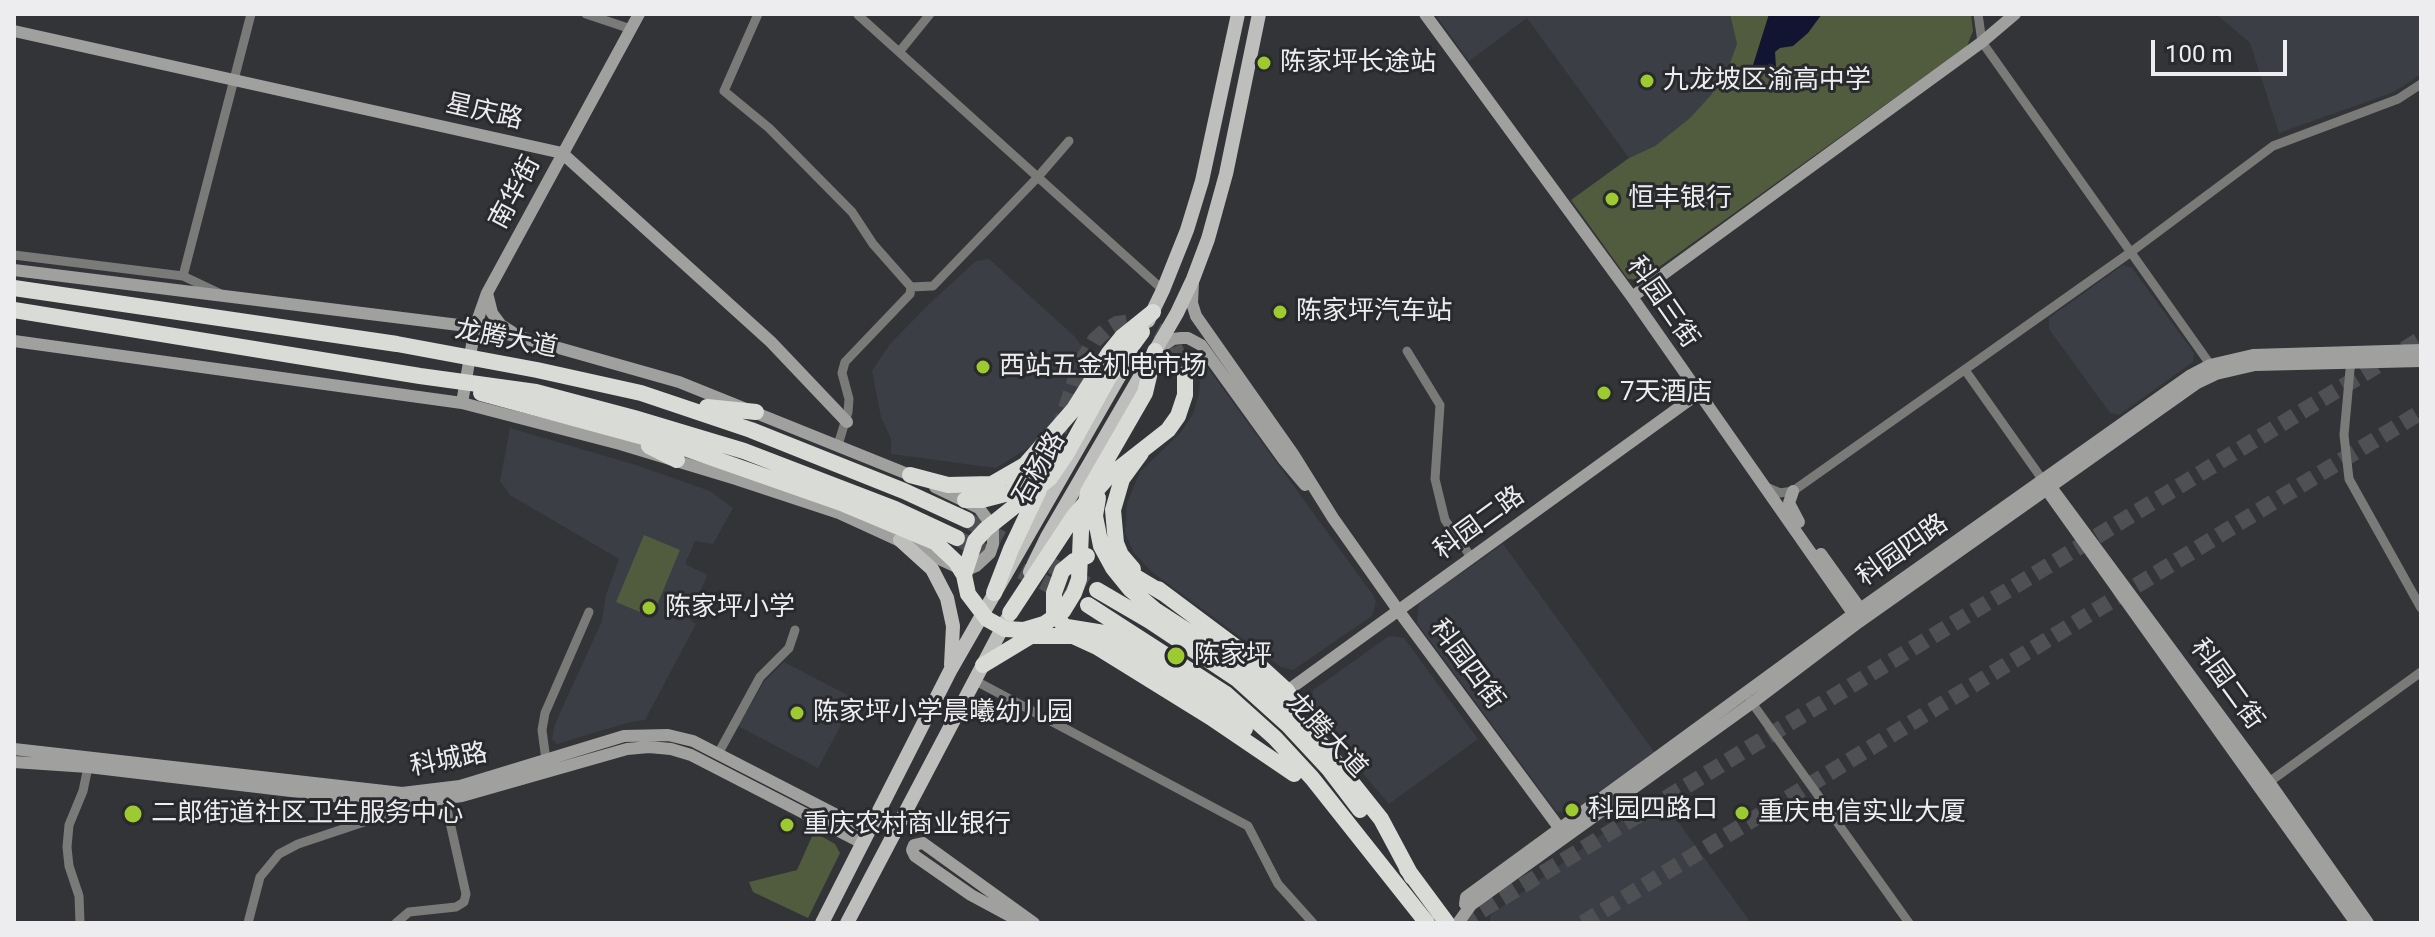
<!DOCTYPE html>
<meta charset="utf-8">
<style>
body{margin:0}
#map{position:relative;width:2435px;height:937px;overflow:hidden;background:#333437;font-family:Roboto,sans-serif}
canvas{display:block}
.frame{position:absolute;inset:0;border:16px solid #ededef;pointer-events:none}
.scale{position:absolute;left:2151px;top:40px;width:136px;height:36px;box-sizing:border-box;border:4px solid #ededef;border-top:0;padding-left:10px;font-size:24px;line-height:28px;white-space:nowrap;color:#ededef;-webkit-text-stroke:6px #292a2d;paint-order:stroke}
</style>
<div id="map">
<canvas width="2435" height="937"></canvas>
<div class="frame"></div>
<div class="scale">100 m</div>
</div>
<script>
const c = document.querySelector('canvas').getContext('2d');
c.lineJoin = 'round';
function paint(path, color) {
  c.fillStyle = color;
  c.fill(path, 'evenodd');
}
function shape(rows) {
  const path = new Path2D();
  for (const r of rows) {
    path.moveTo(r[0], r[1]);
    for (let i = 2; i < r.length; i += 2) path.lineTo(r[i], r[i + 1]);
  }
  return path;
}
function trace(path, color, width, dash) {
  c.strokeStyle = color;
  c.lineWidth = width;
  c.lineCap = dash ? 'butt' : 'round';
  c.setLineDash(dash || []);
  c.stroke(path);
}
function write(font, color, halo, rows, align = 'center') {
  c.font = font + ' Roboto,"Noto Sans SC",sans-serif';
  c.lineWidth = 6;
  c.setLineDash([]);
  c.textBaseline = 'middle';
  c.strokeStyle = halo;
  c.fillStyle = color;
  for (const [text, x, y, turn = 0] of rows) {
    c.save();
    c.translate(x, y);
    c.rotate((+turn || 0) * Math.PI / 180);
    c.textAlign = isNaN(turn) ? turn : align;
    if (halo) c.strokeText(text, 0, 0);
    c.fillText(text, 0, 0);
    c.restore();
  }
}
paint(shape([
 [1435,14,1730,14,1737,44,1728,68,1711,95,1690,118,1655,146,1629,158,1527,18,1469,61],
 [2216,14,2421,14,2421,74,2394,92,2279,133,2250,43],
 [989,259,1074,336,1094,362,1069,408,1033,445,996,468,891,454,891,439,881,417,872,371,890,344,926,307,976,261],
 [2123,265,2132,268,2194,353,2193,362,2119,415,2110,413,2049,329,2049,318],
 [1202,360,1373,595,1376,602,1372,616,1293,670,1281,667,1152,572,1134,553,1125,533,1127,503,1140,472,1181,432,1193,414,1199,394],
 [510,428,639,466,710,491,733,508,713,544,695,541,685,564,707,575,690,620,696,624,645,720,630,722,557,744,552,739,555,724,602,621,606,595,619,559,510,495,500,481],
 [1503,544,1654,752,1570,813,1556,811,1417,623,1419,603],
 [1389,636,1404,638,1478,739,1389,804,1324,728,1311,706,1313,690],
 [784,662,855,699,818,768,738,726,764,682],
 [1658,794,1751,923,1489,923,1491,915]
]), '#3c3e45');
paint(shape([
 [1730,14,1971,14,1973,31,1967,46,1641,280,1628,279,1571,200,1629,158,1655,146,1690,118,1711,95,1728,68,1737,44],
 [644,535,680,550,652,617,616,602],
 [814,832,835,844,840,853,808,918,753,892,749,882,797,870]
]), '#515c3f');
paint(shape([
 [1769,14,1795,14,1796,16,1822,14,1808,33,1793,46,1780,48,1775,52,1776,67,1769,74,1760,73,1753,65]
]), '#121531');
trace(shape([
 [1044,477,1080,365,1095,340,1105,331,1117,324,1133,322,1149,326,1162,333,1174,346,1185,374],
 [967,520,1097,590],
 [957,538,1084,603],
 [1461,923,2421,339],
 [1583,923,2421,412]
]), '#4f5053', 16, [16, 8]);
trace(shape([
 [586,14,631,29],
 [758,14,724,91,769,128,852,212,873,244,911,287,910,294,845,362,842,373,849,399,848,412,838,445],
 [1978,14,1982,42,2212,367],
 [858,15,1163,290],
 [900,51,930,14],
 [14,255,183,276,219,293],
 [183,276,251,14],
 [911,287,933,286,1037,178,1069,141],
 [1407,351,1440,405,1435,479,1445,520,1471,557],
 [2351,359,2344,435,2349,479,2421,608],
 [1965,370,2042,479],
 [1766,487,1780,493,1793,491,2131,252,2273,146,2398,99,2421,84],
 [974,680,1248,826,1278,884,1313,923],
 [1750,700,1909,923],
 [718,754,760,677,789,648,795,630],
 [546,760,542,730,545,713,589,612],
 [2265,785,2421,672],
 [80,923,79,896,69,866,67,847,69,825,83,791,88,767],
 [248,923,260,877,279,854,298,844,409,807],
 [396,923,409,912,456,907,464,902,466,894,445,800]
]), '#7a7a79', 9);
trace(shape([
 [1425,14,1632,297,1857,619],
 [14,31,562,153,771,342,847,422],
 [14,270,475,327,520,337,679,382,915,477],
 [1193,282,1192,303,1196,316,1293,454,1333,518,1398,610,1563,833],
 [487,293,492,313,501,325,512,332],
 [1632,297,1982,42,2015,14],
 [14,341,462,403,620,444,736,479,839,513,959,568,969,569,976,566,990,553,993,544,993,532,990,523,979,508,935,487],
 [1155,351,1173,339,1181,338,1188,338,1201,345,1284,460,1305,485],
 [462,403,475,327,487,293,639,14],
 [2048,483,2269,782,2368,923],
 [2044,486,2356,923],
 [1793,491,1789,503,1799,522],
 [1821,554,1864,614],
 [1287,691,1699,393],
 [14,749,402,793,460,786,624,736,668,735,693,741,868,831],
 [14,762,88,767,401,804,462,796,627,749,649,747,671,749,691,755,862,843],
 [1471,905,1465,904,1466,897,1860,609,2191,375,2210,365,2253,355,2421,350],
 [1023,923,971,895,915,856,912,850,914,845,923,843,1034,923],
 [1458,923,1471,905,1752,703,1859,622,2197,383,2216,374,2255,365,2421,361]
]), '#a0a19f', 12);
trace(shape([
 [1148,321,1163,290,1187,230,1202,181,1238,14],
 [900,540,932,569,947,598,953,626,951,665],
 [1030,572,1047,537,1177,313,1193,279,1208,239,1226,174,1259,14],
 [822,923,950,671,1128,361],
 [847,923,1007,619]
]), '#bebfbd', 14);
trace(shape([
 [14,288,397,344,537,370,641,393,751,430,904,491,967,520],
 [14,310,420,376,536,392,634,418,744,451,895,509,957,538],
 [1142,332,1109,377,1067,453,1050,478,986,529,975,541,964,575,968,594,987,619,1005,629,1024,630,1044,624,1063,611,1074,593,1079,579,1081,531,1088,492,1145,393,1155,351],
 [481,393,684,448,844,504,935,542,956,562,964,575],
 [707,407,756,412],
 [649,446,677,460],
 [910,475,948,485,992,484,1025,465,1074,409,1109,353,1122,337,1153,312],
 [1098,498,1095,516,1101,546,1113,568,1130,589,1155,610,1246,669,1310,730,1381,819,1412,877],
 [965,500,982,500,1009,493,1038,474],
 [1087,556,1074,561,1062,571,1054,593,1054,612,1066,629,1073,636,1097,647,1210,717,1294,774],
 [1116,565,1166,595],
 [1133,569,1121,555,1116,543,1113,510,1122,479,1141,453],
 [1158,589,1253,660,1287,691,1299,712],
 [1097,590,1150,621,1237,679,1288,725,1328,768,1360,810],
 [994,593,1011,549,1039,490],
 [1088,605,1226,694,1275,738,1312,778,1427,923],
 [1010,613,1074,516,1108,477,1168,430,1178,416,1185,395,1185,374],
 [1067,627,1104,633,1217,706,1245,729],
 [983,665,1031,636,1073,636],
 [1407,869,1447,923]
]), '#d9dbd7', 16);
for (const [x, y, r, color] of [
 [1264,63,8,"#9dca30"],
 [1647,81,8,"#9dca30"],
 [1612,199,8,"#9dca30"],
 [1280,312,8,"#9dca30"],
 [983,367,8,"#9dca30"],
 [1604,393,8,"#9dca30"],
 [649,608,8,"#9dca30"],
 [1176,656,10,"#9dca30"],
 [797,713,8,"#9dca30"],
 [1572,810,8,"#9dca30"],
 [1742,813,8,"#9dca30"],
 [133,814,10,"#9dca30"],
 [787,825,8,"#9dca30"]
]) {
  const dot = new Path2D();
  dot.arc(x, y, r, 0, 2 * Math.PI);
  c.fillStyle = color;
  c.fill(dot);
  trace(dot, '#292a2d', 3);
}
write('26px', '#ededef', '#292a2d', [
 ["陈家坪长途站",1280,63],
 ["九龙坡区渝高中学",1663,81],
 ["恒丰银行",1628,199],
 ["陈家坪汽车站",1296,312],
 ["西站五金机电市场",999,367],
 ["7天酒店",1620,393],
 ["陈家坪小学",665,608],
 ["陈家坪",1194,656],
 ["陈家坪小学晨曦幼儿园",813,713],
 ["科园四路口",1588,810],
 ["重庆电信实业大厦",1758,813],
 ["二郎街道社区卫生服务中心",151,814],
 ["重庆农村商业银行",803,825]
], 'left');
write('26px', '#ededef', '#292a2d', [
 ["星庆路",484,113,13],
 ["南华街",516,193,-62],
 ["科园三街",1662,303,55],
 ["龙腾大道",506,340,11],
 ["石杨路",1040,469,-61],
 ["科园二路",1480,524,-36],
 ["科园四路",1903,551,-35],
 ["科园四街",1466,665,53],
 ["科园二街",2226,685,54],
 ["龙腾大道",1326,736,47],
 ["科城路",449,761,-11]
]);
</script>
